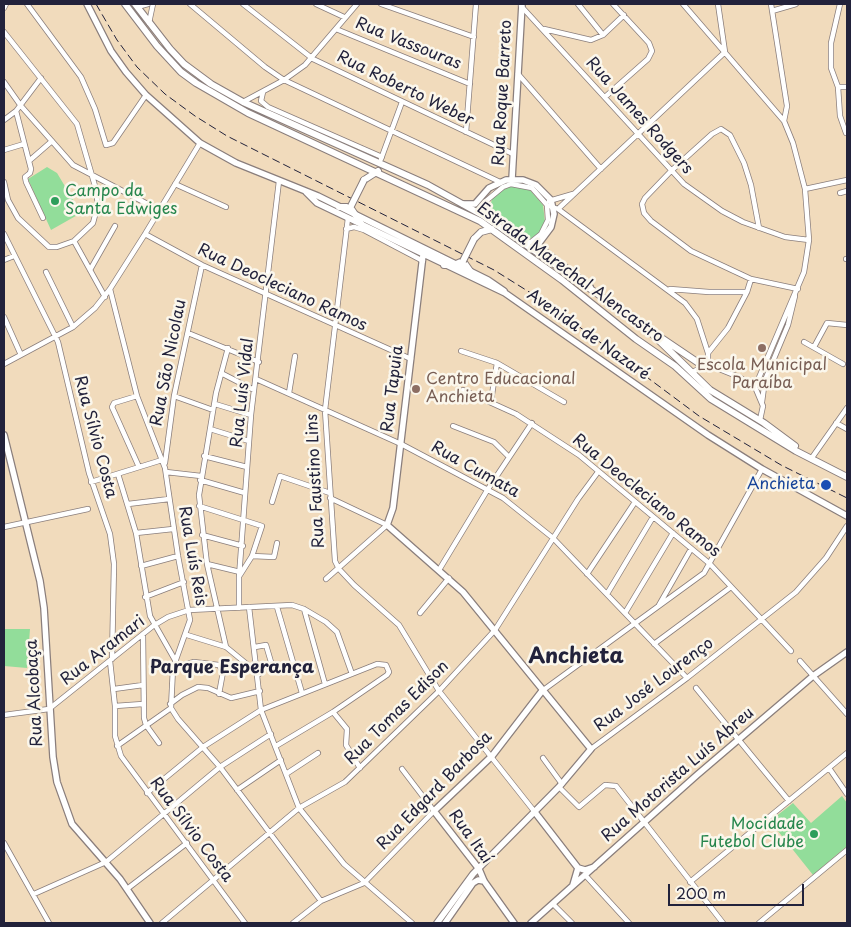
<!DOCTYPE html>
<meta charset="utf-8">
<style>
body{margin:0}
#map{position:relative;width:851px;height:927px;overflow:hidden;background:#f1dbbc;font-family:"Playpen Sans",sans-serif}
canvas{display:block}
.frame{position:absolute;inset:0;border:5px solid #22223b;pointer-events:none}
.scale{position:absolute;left:668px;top:884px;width:136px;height:22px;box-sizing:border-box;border:2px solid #22223b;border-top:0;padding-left:6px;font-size:15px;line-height:18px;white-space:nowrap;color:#22223b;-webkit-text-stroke:4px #fbf7ec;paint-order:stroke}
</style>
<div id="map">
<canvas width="851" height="927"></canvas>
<div class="frame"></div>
<div class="scale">200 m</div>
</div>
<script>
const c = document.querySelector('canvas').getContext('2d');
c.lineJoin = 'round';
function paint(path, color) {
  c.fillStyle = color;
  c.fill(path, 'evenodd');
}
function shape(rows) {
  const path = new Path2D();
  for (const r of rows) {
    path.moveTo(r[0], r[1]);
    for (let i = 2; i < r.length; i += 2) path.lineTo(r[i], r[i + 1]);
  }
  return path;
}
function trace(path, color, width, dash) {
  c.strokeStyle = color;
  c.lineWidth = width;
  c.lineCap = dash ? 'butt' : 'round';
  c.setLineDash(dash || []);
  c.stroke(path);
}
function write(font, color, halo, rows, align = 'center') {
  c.font = font + ' "Playpen Sans",sans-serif';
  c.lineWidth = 5;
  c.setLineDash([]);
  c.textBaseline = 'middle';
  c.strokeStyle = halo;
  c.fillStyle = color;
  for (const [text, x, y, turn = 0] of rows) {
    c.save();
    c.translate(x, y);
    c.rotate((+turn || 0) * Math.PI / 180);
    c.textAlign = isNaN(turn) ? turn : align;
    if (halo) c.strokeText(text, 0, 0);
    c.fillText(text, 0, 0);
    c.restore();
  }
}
paint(shape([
 [47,167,57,173,81,213,51,230,28,179],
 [513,186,530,190,543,205,545,222,539,233,530,239,525,240,488,214,492,199,502,189],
 [4,629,30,629,27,668,4,666],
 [842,796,847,803,847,846,813,875,770,821,793,803,811,823]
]), '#92dd9a');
const street = shape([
 [27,4,81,77,95,109,106,145,113,143,146,95],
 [190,4,265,67,284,80,500,182],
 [243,4,313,59,513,154],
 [316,4,344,17],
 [381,4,474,37],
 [578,4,603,35],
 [683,4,784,121,793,143,805,189,809,240,804,272,755,387],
 [771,4,787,106,784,121],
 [840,4,831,43,831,68,838,87,840,116,846,133],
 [521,6,684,184,722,211,743,222,785,237,809,240],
 [137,7,148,4],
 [4,8,6,4],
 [772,11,796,4],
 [149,23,153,4],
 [336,29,470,84],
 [544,29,591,40,603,35,624,15],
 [4,32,77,124,95,186,98,204,93,223,74,241,57,247,49,247,18,218,8,200,4,182],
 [518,74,601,169],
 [4,82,21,106,73,165,159,210],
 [838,87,847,87],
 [263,92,261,101,268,107,382,157],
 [605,97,648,59,652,51,649,43,613,4],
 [243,102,284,80,305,65,357,4],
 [16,111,31,169,30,173,25,177,26,182,43,218],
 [4,120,16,111,41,78],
 [466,132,476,4],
 [4,150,24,144],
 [381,159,402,102],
 [29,161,52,141],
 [175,184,226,207],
 [805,189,847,180],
 [840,193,847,191],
 [549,201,573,194],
 [547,205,558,209,685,303,697,319,708,353,708,366],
 [558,209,725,52,718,4],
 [484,216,486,201,503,187,511,184,532,188,547,205,548,220,541,234,531,242,524,243],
 [348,218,325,410,335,561,339,569,354,585,399,625,439,691,534,811],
 [759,228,751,185,744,163,730,135,721,129,712,134,671,171,645,198,642,204,644,213,651,221,691,251,751,279,798,289],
 [346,229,354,227,364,230,423,261],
 [4,234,58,342,89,473,110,534,114,564,112,659],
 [145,234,202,265,411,359],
 [74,241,105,297],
 [846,259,847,259],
 [4,260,14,256],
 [90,270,115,226],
 [46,272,73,327],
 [110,289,137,396,165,468,178,556,190,620,173,668,171,708,178,719,220,767,321,901],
 [670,289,709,292,747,292],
 [4,317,21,355],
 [188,333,259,362],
 [804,342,843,364],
 [814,347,827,323,847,325],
 [461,351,497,363,491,401],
 [708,353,728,328,747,292,751,279],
 [497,363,564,402],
 [4,364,73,327,95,308,110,289,145,234,200,143],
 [693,372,703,366,714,367,739,377,755,387,763,406,760,420],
 [221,373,254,390],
 [256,379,401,444,503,498,553,538,687,678],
 [463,390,516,414,579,455,710,564,791,651],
 [289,393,295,356],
 [137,396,114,403,112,407,139,467],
 [174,396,213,410],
 [762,402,765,380,788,325,795,296],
 [215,404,251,415],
 [836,423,847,429],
 [453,426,494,442,509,457],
 [210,429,249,441],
 [204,456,247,467],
 [811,459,847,408],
 [165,463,174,396,202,265],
 [166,472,201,476],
 [118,474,136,533,150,616,175,660],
 [200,480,245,493],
 [91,482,162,460],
 [272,502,280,476,330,493],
 [128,504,169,499],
 [199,506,262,526,252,556,240,575],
 [4,527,88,509],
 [136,533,173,529],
 [202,535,243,546],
 [252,556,274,557,277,543],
 [207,564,240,572],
 [141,566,178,556],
 [439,570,488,489,532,423],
 [587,574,635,502],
 [326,579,387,525,330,498],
 [607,594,653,517],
 [145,597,184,582],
 [659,605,691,549],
 [249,607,261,710,299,808,344,864,412,923],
 [277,607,302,693],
 [239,608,239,577,251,415,279,181],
 [304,609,325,684],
 [420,613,449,578],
 [625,613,673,533],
 [143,634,144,718,146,725,159,743],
 [187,635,226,647,259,674],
 [654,644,731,587],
 [226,647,207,564,199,495,216,393,228,348],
 [255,647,266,645,271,662],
 [110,661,115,706,115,736,121,756,245,923],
 [800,661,847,714],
 [173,668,194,662,219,665,223,672,219,694],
 [696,688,789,801],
 [114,689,143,685],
 [542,691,704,573,762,469],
 [170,704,182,695,198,687,208,688,231,698,260,691],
 [115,706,143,704],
 [333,712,347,729,346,745,360,768],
 [4,715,49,709,153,626,168,617,189,610,292,605,304,609,326,622,337,632,352,674],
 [117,746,171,708],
 [591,749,687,678,796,592,826,558,847,526],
 [543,758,562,784],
 [829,768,847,794],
 [286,774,318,753],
 [559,787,579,807,605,785,616,786,723,923],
 [237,790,281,760],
 [147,793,203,747,261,710,377,664,386,665,389,672,387,675,333,712,276,746],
 [4,843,49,923],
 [586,876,629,923],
 [690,882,847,753],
 [127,889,187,843],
 [34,894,106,862,220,767,271,734],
 [553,904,572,923],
 [162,923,299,808,345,782,439,691,495,630,578,499,598,472],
 [293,923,321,901,364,883,434,811,402,769],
 [759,923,847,850]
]);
const secondary = shape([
 [87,4,111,51,126,72,146,95,200,143,236,163,318,196,488,280,504,291],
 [512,179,522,4],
 [306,192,317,203,505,293,708,435,762,469,847,516],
 [463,204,475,204,489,188,506,180,523,180,536,185,551,200,554,214,551,227,539,243,539,247,590,287],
 [423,255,393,508,387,525,463,592,591,749,559,787,473,874,437,923],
 [4,435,40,581,44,608,53,757,57,782,72,824,120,879,150,923],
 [534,811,578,868,585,870,594,867],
 [573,885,578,868],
 [445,923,473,883,478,880,484,881],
 [514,923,484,881,479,869,434,811,492,756,542,691],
 [531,923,697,775,813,676,847,652]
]);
const primary = shape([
 [125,4,157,46,181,72,196,83,248,113,480,221,562,280,636,339,675,366,711,399,796,451,847,477],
 [135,4,170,49,184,64,211,84,243,102,428,185,484,216,643,325,710,390,764,423,795,446],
 [364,180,378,171],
 [339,207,350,207],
 [350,207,362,225],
 [474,239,481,232,492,229],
 [463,261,470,271],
 [444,265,454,265,463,261],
 [663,339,703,366]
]);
trace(street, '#8a7e7c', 6);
trace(secondary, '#8a7e7c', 8);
trace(primary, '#8a7e7c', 8);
trace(street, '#fff', 4.5);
trace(secondary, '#fff', 5.5);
trace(primary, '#fff', 6);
trace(shape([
 [96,4,117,40,137,67,165,94,195,116,227,136,494,270,550,305,699,416,781,465,847,498]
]), '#22223b', 1, [8, 4]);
const primaryBridge = shape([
 [351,206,364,180],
 [463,261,474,239]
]);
trace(primaryBridge, '#8a7e7c', 8, []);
trace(primaryBridge, '#fff', 6);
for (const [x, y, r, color] of [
 [55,201,5,"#2e9e5b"],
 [762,348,5,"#8d6e63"],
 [416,389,5,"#8d6e63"],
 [826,485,6,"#1a4fb4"],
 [814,834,5,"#2e9e5b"]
]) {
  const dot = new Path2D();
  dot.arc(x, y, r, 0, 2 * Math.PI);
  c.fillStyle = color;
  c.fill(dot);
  trace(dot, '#fbf7ec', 2);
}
write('16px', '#22223b', '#fbf7ec', [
 ["Rua Vassouras",408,44,22],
 ["Rua Roberto Weber",405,89,26],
 ["Rua Roque Barreto",503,93,-87],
 ["Rua James Rodgers",639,116,48],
 ["Estrada Marechal Alencastro",570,273,36],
 ["Rua Deocleciano Ramos",282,288,25],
 ["Avenida de Nazaré",588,335,35],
 ["Rua São Nicolau",169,363,-79],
 ["Rua Tapuia",393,389,-83],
 ["Rua Luís Vidal",243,393,-84],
 ["Rua Sílvio Costa",95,437,75],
 ["Rua Cumata",475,470,29],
 ["Rua Faustino Lins",316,481,-93],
 ["Rua Deocleciano Ramos",646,496,39],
 ["Rua Luís Reis",192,556,80],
 ["Rua Aramari",103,651,-38],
 ["Rua José Lourenço",654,685,-37],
 ["Rua Alcobaça",35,693,-93],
 ["Rua Tomas Edison",397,713,-45],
 ["Rua Motorista Luís Abreu",678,775,-41],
 ["Rua Edgard Barbosa",435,791,-46],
 ["Rua Sílvio Costa",191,830,53],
 ["Rua Itaí",470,837,54]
]);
write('16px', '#27864d', '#fbf7ec', [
 ["Campo da",65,192],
 ["Santa Edwiges",65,210],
 ["Mocidade",804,825,"right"],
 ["Futebol Clube",804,843,"right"]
], 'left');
write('16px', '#785e54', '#fbf7ec', [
 ["Escola Municipal",762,366],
 ["Paraíba",762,384],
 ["Centro Educacional",426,380,"left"],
 ["Anchieta",426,398,"left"]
]);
write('16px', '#164399', '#fbf7ec', [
 ["Anchieta",815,485]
], 'right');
write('bold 18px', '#22223b', '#fbf7ec', [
 ["Parque Esperança",232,668]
]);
write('bold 21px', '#22223b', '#fbf7ec', [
 ["Anchieta",576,657]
]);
</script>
